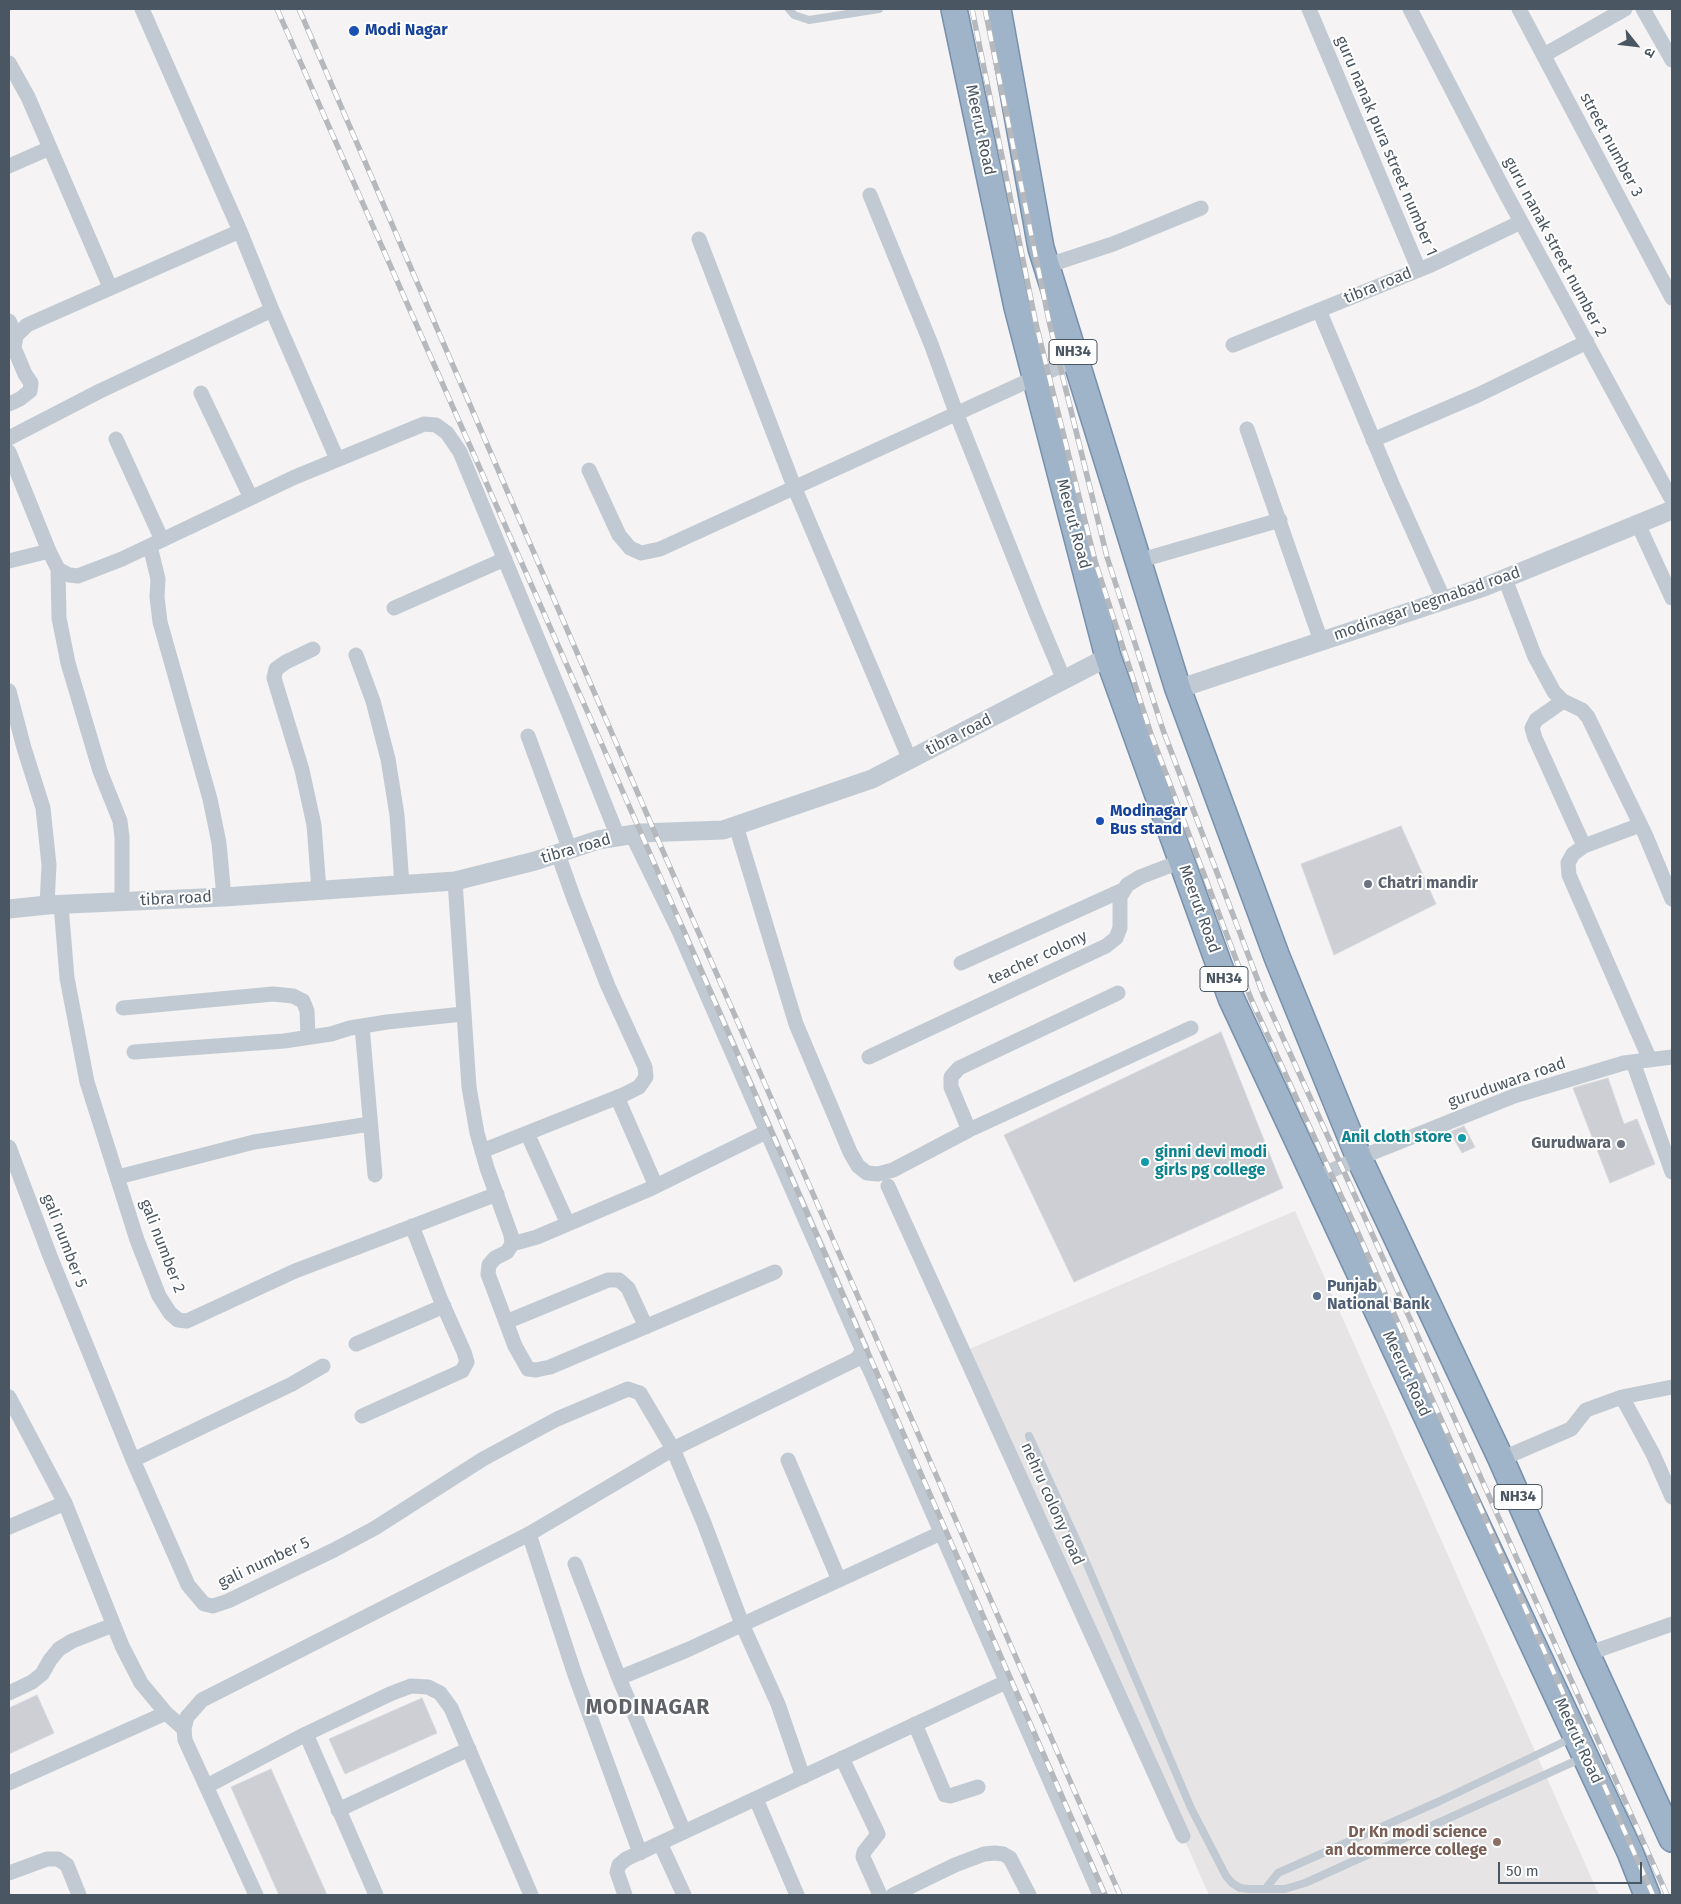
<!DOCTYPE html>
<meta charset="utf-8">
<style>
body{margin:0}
#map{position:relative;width:1681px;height:1904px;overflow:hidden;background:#f5f3f3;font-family:"Fira Sans","Noto Sans Devanagari",sans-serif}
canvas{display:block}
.frame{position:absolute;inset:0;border:10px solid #4a5661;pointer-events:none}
.north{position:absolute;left:1611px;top:20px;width:50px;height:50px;-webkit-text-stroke:4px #fff;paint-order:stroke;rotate:119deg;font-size:14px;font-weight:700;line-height:20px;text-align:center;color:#4a5661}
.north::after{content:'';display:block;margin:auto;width:18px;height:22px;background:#4a5661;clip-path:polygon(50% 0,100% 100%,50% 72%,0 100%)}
.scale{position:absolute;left:1498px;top:1862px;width:144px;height:22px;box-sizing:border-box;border:2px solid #4a5661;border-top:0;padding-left:6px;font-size:15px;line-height:18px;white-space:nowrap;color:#4a5661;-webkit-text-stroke:4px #fff;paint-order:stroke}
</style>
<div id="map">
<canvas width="1681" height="1904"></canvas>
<div class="frame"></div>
<div class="north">उ</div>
<div class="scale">50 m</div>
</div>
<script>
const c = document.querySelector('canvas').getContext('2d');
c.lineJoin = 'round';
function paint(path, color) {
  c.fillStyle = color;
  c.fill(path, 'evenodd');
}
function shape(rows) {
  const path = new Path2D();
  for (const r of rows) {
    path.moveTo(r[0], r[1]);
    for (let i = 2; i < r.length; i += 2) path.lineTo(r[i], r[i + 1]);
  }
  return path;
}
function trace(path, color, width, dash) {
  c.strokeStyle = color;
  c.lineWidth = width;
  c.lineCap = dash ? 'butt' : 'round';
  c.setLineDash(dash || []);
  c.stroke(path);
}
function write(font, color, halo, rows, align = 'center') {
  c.font = font + ' "Fira Sans",sans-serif';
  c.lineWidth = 4;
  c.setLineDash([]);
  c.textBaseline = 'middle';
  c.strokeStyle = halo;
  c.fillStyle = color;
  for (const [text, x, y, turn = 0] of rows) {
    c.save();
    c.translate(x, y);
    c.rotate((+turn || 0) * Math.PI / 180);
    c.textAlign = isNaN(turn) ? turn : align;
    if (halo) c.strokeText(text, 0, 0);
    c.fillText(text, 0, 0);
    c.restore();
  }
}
paint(shape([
 [1295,1211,1599,1895,1209,1895,967,1350]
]), '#e6e4e5');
const building = shape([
 [1401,826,1436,904,1334,955,1301,864,1401,826],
 [1221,1032,1283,1188,1074,1282,1004,1135,1221,1032],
 [1608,1078,1624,1124,1637,1119,1655,1164,1610,1183,1573,1088,1608,1078],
 [1464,1126,1475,1147,1462,1153,1450,1132,1464,1126],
 [37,1695,54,1733,9,1754,9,1708,37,1695],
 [422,1698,437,1733,345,1774,329,1739,422,1698],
 [271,1769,327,1895,279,1895,231,1787,271,1769]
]);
paint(building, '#cdcfd5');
trace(building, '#d7d9de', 1);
const trunk = shape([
 [954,9,1017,307,1108,657,1231,998,1630,1852,1647,1895],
 [998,9,1041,248,1178,689,1277,957,1359,1158,1501,1459,1587,1654,1672,1839]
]);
trace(trunk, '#7690ad', 28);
trace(shape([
 [789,9,794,15,809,20,879,9],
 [1029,1436,1080,1548,1191,1808,1226,1876,1232,1883,1240,1888,1249,1889,1285,1889,1305,1883,1582,1758],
 [1266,1888,1278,1873,1440,1801,1572,1738]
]), '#c1cad2', 8);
trace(shape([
 [142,9,240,231,272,310,337,459],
 [1309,9,1419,270],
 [1410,9,1506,194,1672,500],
 [1519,9,1672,298],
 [1643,9,1672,60],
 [1544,55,1625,9],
 [9,63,28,97,110,287],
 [9,166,50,148],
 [870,195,931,344,957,415,1036,613,1064,680],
 [699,239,795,489,910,760],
 [1046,266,1113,244,1201,208],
 [1319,310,1392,484,1444,600],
 [9,321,16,336],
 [1233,345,1431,265,1521,222],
 [201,393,251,498],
 [9,404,20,399,30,391,31,383,25,374,14,348,16,336,27,325,240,231],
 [1247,429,1321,641],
 [9,438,100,391,272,310],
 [116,439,162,540],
 [1373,440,1478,395,1587,342],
 [9,452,49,551,58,569,69,575,78,576,122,559,295,477,424,424,436,425,447,433,460,452,569,714,618,837],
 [589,470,619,535,630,548,641,553,660,549,1076,359],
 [1638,524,1672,598],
 [150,546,158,579,157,597,160,622,210,799,219,843,224,897],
 [9,561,49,551],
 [1138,561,1280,520],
 [58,569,59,618,68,663,100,771,120,821,122,837,122,902],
 [1505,579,1535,657,1554,692,1563,701,1582,710,1588,717,1645,834,1672,899],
 [394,608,505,559],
 [313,649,286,662,276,669,274,678,302,770,314,825,319,890],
 [356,655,373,701,388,759,397,815,402,885],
 [9,691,24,748,43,808,49,865,47,905],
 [1563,701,1536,720,1532,728,1535,738,1584,846],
 [528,736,570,850],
 [1640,825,1584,846,1573,854,1568,863,1569,875,1650,1060],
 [736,826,796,1024,850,1152,858,1166,867,1173,878,1174,893,1170,969,1130,1191,1028],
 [455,881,469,1087,477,1133,487,1168,511,1235,512,1244,507,1252,495,1258,489,1265,488,1274,515,1346,528,1369,536,1370,550,1367,775,1272],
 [61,905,67,978,87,1082,137,1240,159,1296,170,1313,178,1320,187,1321,295,1271,497,1194],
 [961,963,1125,889],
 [123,1008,273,994,293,996,303,1001,307,1011,308,1037],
 [362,1026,375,1175],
 [134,1052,284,1041,331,1034,350,1028,387,1022,463,1014],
 [869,1057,1106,946,1116,938,1120,928,1120,897,1127,885,1140,877,1182,861],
 [1633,1062,1672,1172],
 [617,1097,656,1186],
 [969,1130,951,1087,951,1077,959,1068,1118,993],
 [527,1133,568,1224],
 [9,1147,50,1256,133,1460,188,1585,204,1604,213,1606,228,1601,334,1550,375,1528,483,1459,557,1419,628,1389,640,1393,673,1449,704,1523,742,1624,778,1704,803,1777],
 [482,1151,623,1095,639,1087,646,1077,645,1067,608,986,574,899,558,854],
 [118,1177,254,1142,370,1124],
 [1315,1178,1359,1158,1514,1096,1624,1063,1672,1057],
 [888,1186,1183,1836],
 [512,1244,537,1237,652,1188,766,1132],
 [506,1322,608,1280,619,1280,628,1288,646,1327],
 [356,1344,444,1306],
 [859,1356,866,1362,870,1370,1100,1895],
 [9,1397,65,1503,122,1646,141,1683,166,1713,184,1729],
 [1622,1397,1653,1454,1672,1497],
 [362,1416,462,1371,467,1362,464,1352,440,1298,412,1226],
 [1501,1459,1571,1429,1586,1410,1622,1397,1672,1387],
 [133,1460,292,1384,323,1366],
 [788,1460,839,1580],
 [9,1527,65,1503],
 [529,1534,575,1675,640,1853],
 [575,1564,619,1678,684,1832],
 [1587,1654,1672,1624],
 [619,1678,687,1650,941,1533],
 [9,1693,32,1682,42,1674,50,1660,59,1649,72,1641,113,1625],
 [915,1724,945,1795,950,1796,978,1787],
 [306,1734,376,1895],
 [842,1758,878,1834,864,1852,863,1857,880,1895],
 [9,1783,166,1713],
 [207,1786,306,1734,390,1694,411,1686,428,1687,440,1693,451,1708,531,1895],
 [756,1799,797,1895],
 [338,1810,469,1749],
 [660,1843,684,1895],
 [9,1873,47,1859,58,1859,67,1865,79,1895],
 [256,1895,185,1740,184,1729,187,1717,202,1700,529,1534,673,1449,857,1359,861,1353,862,1349,679,931,632,835],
 [625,1895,617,1872,619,1865,626,1859,1006,1682],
 [893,1895,955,1865,984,1854,995,1853,1003,1854,1010,1858,1029,1895]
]), '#c1cad2', 15);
trace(shape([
 [1178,689,1484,587,1672,510],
 [9,909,47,905,224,897,455,881,535,861,598,840,641,833,723,830,872,779,1108,657]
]), '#c1cad2', 19);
trace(trunk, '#9fb4c9', 25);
const rail = shape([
 [277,9,641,833,1105,1895],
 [299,9,655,833,1120,1895],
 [972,9,1036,324,1095,561,1151,734,1251,999,1354,1224,1653,1895],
 [985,9,1049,321,1107,557,1163,730,1263,994,1365,1218,1667,1895]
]);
trace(rail, '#b5b8bd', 5.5);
trace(rail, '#fff', 4, [11]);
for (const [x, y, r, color] of [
 [354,31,6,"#1a4fb4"],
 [1100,821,5,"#1a4fb4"],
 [1368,884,5,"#6b7280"],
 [1462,1138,5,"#0f9aa8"],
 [1621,1144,5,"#6b7280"],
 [1145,1162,5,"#0f9aa8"],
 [1317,1296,5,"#5c6f8a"],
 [1497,1842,5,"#8d6e63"]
]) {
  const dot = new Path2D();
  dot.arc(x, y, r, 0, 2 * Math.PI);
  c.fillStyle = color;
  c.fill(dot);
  trace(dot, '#fff', 2);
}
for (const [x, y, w] of [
 [1073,352,48],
 [1224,979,48],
 [1518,1497,48]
]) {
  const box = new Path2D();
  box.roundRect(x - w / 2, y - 12.5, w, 25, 4);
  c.fillStyle = '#fff';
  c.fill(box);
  trace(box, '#4a5661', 1);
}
write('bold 15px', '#4a5661', null, [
 ["NH34",1073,352],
 ["NH34",1224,979],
 ["NH34",1518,1497]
]);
write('bold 16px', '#164399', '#fff', [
 ["Modi Nagar",365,31],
 ["Modinagar",1110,812],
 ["Bus stand",1110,830]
], 'left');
write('16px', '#4a5661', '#fff', [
 ["Meerut Road",980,130,78],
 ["street number 3",1611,145,62],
 ["guru nanak pura street number 1",1386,146,67],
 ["guru nanak street number 2",1555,247,62],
 ["tibra road",1378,286,-22],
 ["Meerut Road",1073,524,75],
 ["modinagar begmabad road",1427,604,-19],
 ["tibra road",959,735,-27],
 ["tibra road",576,849,-16],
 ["tibra road",176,899,-3],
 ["Meerut Road",1199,909,70],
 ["teacher colony",1038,958,-25],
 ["guruduwara road",1507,1083,-19],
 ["gali number 5",64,1241,69],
 ["gali number 2",162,1246,69],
 ["Meerut Road",1406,1374,65],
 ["nehru colony road",1052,1504,66],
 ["gali number 5",264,1563,-25],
 ["Meerut Road",1578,1741,65]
]);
write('bold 16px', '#5b616d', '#fff', [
 ["Chatri mandir",1378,884],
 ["Gurudwara",1611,1144,"right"]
], 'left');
write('bold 16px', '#0d838f', '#fff', [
 ["Anil cloth store",1452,1138],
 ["ginni devi modi",1155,1153,"left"],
 ["girls pg college",1155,1171,"left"]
], 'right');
write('bold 16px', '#4e5e75', '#fff', [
 ["Punjab",1327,1287],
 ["National Bank",1327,1305]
], 'left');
write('bold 16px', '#785e54', '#fff', [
 ["Dr Kn modi science",1487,1833],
 ["an dcommerce college",1487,1851]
], 'right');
c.letterSpacing = '1px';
write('bold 21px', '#5f6368', '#fff', [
 ["MODINAGAR",648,1708]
]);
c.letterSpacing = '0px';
</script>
